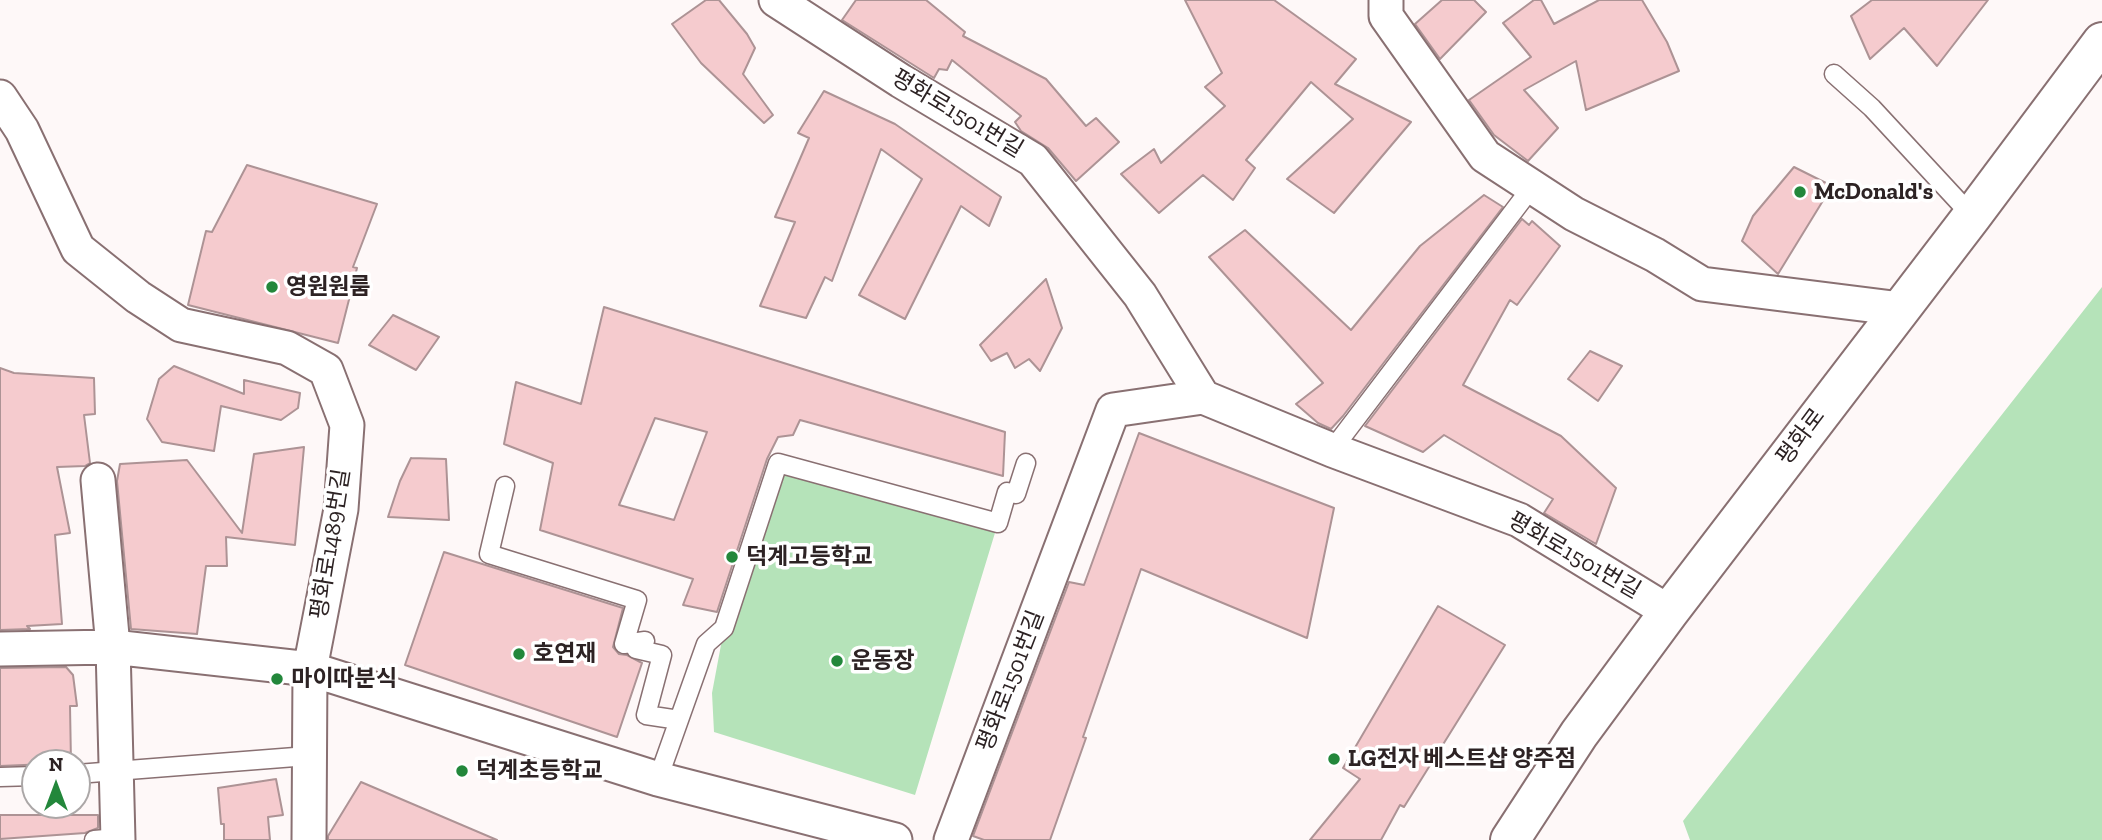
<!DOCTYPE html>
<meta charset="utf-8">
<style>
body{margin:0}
#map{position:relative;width:2102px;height:840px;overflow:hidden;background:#fef8f8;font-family:"Zilla Slab",serif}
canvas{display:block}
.north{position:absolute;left:21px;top:749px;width:70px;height:70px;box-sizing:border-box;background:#fff;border:2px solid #aba7a7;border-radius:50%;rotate:0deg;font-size:19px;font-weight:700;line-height:28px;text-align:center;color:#2d2324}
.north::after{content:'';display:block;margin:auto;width:24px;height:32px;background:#23873b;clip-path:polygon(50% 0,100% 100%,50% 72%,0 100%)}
</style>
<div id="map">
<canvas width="2102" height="840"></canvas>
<div class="north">N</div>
</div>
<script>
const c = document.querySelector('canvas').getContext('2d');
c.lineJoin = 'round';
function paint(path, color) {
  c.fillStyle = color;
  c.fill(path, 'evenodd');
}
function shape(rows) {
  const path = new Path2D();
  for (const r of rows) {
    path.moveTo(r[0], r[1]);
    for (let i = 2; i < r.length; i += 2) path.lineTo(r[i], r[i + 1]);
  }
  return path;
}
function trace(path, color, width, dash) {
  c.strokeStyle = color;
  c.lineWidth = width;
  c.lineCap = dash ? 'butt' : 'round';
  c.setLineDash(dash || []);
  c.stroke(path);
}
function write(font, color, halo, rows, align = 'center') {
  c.font = font + ' "Zilla Slab","Noto Sans KR",serif';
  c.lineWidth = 7;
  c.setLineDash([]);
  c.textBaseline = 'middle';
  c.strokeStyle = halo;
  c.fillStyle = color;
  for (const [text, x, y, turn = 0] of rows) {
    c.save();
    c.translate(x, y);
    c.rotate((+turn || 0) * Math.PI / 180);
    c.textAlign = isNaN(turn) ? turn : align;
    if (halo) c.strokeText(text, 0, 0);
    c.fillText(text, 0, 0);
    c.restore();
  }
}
paint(shape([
 [2102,287,2102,840,1690,840,1683,821],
 [778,463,998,523,915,795,714,732,712,693,724,629]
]), '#b5e3b9');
const building = shape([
 [706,0,719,0,747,34,755,48,743,74,773,115,764,123,701,63,672,24,706,0],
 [856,0,926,0,965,32,963,36,1046,79,1086,126,1096,118,1119,142,1076,181,1048,148,1021,131,1015,122,1021,116,952,60,947,70,939,69,934,78,842,20,856,0],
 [1185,0,1274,0,1356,59,1335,84,1411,122,1334,213,1287,179,1353,119,1311,82,1246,160,1255,168,1233,200,1203,175,1159,213,1121,174,1154,149,1161,163,1225,106,1205,87,1222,73,1185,0],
 [1442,0,1474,0,1486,12,1440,59,1415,24,1442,0],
 [1534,0,1541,0,1554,24,1599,0,1642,0,1667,42,1679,71,1586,110,1576,61,1524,90,1558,128,1528,161,1494,135,1469,100,1531,57,1503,23,1534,0],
 [1872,0,1988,0,1937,66,1904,28,1870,59,1851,16,1872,0],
 [824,91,895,124,1001,197,989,226,961,206,905,319,859,295,922,179,881,149,832,281,825,277,806,318,760,306,795,222,775,217,809,138,798,133,824,91],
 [247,165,377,204,353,267,357,268,338,343,188,305,206,231,212,232,247,165],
 [1794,167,1832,186,1778,274,1742,241,1753,216,1794,167],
 [1484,195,1503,207,1343,416,1331,429,1318,423,1296,404,1323,383,1209,257,1245,230,1351,330,1420,246,1484,195],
 [1522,219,1529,225,1532,221,1560,246,1517,305,1510,300,1463,385,1561,436,1616,488,1596,544,1544,513,1553,499,1444,435,1423,452,1365,426,1522,219],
 [1046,279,1062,328,1040,371,1029,359,1015,368,1007,353,991,361,980,345,1046,279],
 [604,307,1005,432,1003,476,800,420,793,435,778,437,767,459,717,612,683,605,693,579,540,530,553,463,504,444,516,382,581,404,604,307],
 [655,418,707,432,674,520,619,505,655,418],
 [393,315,439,337,416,370,369,345,393,315],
 [1590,351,1622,366,1598,401,1568,379,1590,351],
 [174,366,244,394,244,380,300,393,298,408,281,420,221,406,214,451,162,442,147,419,159,379,174,366],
 [0,368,14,373,94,378,95,414,84,415,90,463,85,466,57,467,70,533,55,535,62,624,27,626,30,629,0,630,0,368],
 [1139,433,1334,508,1307,638,1141,569,1083,737,1086,738,1050,840,984,840,973,836,1069,582,1084,585,1139,433],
 [304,447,295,545,226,537,227,566,206,566,197,634,131,629,117,481,120,464,187,460,242,533,254,454,304,447],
 [411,458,446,459,449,520,388,517,400,481,411,458],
 [444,552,623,608,613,647,619,654,627,655,642,663,617,737,405,665,444,552],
 [1438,606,1505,645,1404,807,1400,805,1381,840,1310,840,1360,779,1343,768,1438,606],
 [66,667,73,675,77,706,70,706,71,763,0,766,0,668,66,667],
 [276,779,283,815,268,817,270,840,224,840,224,824,221,824,218,788,276,779],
 [361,782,497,840,328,840,328,836,361,782],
 [0,815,98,815,98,828,85,833,0,839,0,815]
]);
paint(building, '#f5cbce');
trace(building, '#ad9395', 2);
const lane = shape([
 [1834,74,1872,108,1972,216],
 [1332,450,1532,187],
 [505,486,489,554,637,600,624,644,645,641,636,649,662,655,646,715,679,720],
 [77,774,308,756],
 [0,777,35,776],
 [658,779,706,644,724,628,778,463,998,523,1007,492,1016,494,1026,463],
 [94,840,118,838]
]);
const street = shape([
 [776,0,901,81,1033,160,1140,295,1203,397],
 [1386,0,1386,16,1485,156,1574,214,1655,255,1702,284,1901,309],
 [0,97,22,130,78,249,138,297,181,325,287,348,326,370,347,425,341,509,310,669,309,840],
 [98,480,113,647,118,840],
 [0,649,113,647,310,669,658,779,895,840],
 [951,840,1113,410,1203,397,1332,450,1519,520,1669,612]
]);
const secondary = shape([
 [1510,840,1579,734,1669,612,1972,216,2102,42]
]);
trace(lane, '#897072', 21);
trace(street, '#897072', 37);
trace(secondary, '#897072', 42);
trace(lane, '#fff', 18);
trace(street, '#fff', 33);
trace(secondary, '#fff', 38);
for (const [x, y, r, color] of [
 [1800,192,7,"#23873b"],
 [272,287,7,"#23873b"],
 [732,557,7,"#23873b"],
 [519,654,7,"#23873b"],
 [837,661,7,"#23873b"],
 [277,679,7,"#23873b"],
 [1334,759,7,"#23873b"],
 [462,771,7,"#23873b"]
]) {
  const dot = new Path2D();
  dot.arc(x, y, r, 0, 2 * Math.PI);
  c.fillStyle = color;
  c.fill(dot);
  trace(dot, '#fff', 2.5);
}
write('23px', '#2d2324', '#fff', [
 ["평화로1501번길",957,114,31],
 ["평화로",1801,437,-53],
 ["평화로1489번길",331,544,-81],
 ["평화로1501번길",1574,556,30],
 ["평화로1501번길",1011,681,-69]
]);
write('bold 23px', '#2d2324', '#fff', [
 ["McDonald's",1814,192],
 ["영원원룸",286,287],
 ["덕계고등학교",746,557],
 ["호연재",533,654],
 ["운동장",851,661],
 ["마이따분식",291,679],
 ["LG전자 베스트샵 양주점",1348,759],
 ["덕계초등학교",476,771]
], 'left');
</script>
